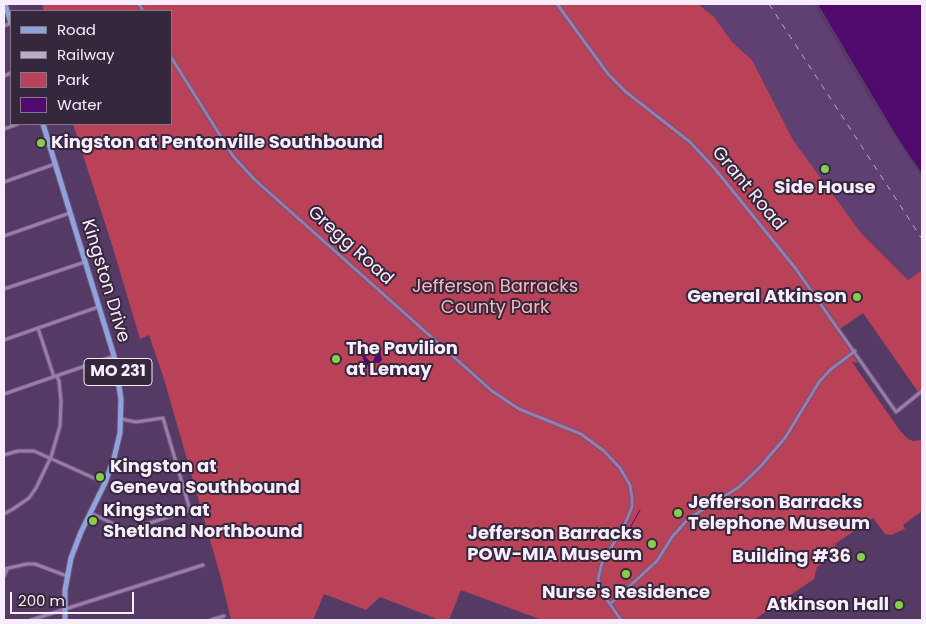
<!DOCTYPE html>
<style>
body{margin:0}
#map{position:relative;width:926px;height:624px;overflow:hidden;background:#563a66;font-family:Poppins,sans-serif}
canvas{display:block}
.frame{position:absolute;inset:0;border:5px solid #f7edfd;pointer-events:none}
.legend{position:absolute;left:10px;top:10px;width:162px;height:115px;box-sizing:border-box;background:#35283c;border:1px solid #837789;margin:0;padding:6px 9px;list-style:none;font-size:15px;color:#f7edfd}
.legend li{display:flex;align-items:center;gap:10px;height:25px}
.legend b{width:25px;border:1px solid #837789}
.scale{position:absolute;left:10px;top:592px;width:124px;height:22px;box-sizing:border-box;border:2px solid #f7edfd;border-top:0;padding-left:6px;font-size:15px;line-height:18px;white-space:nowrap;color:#f7edfd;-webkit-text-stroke:4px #35283c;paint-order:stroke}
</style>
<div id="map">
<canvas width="926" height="624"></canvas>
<div class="frame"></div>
<ul class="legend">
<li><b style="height:6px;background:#8ea2db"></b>Road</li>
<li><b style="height:6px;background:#bcabc6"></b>Railway</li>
<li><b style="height:14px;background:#b94258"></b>Park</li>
<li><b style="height:14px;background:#50096c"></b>Water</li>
</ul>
<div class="scale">200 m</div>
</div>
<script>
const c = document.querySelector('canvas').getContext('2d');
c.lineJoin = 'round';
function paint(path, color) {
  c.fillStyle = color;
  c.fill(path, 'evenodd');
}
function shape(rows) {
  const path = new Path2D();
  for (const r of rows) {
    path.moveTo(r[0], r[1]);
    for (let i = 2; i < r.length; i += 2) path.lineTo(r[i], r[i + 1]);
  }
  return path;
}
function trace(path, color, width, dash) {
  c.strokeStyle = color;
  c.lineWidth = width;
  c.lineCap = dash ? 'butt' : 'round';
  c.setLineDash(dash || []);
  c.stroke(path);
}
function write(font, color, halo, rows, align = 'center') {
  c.font = font + ' Poppins,sans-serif';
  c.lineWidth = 4;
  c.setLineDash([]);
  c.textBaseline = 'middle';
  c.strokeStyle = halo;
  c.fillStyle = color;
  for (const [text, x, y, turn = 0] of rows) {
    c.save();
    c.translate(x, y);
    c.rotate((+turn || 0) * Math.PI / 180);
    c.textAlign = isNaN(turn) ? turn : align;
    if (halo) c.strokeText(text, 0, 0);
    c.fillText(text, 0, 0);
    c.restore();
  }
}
paint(shape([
 [698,4,817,4,922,176,922,270,908,280,861,233,793,140,752,60,732,42,714,17]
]), '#603f72');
paint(shape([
 [42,4,698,4,714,17,732,42,752,60,793,140,861,233,908,280,922,270,921,396,863,313,837,331,858,363,852,362,901,432,908,439,913,441,922,440,922,511,903,525,905,529,891,535,885,534,873,518,835,544,838,549,828,555,830,559,817,567,814,579,754,620,542,620,461,590,449,620,440,620,380,597,366,610,324,594,313,620,231,620,221,578,164,379,149,335,140,339,112,245,73,124,171,124,171,11,44,11]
]), '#b94258');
paint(shape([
 [817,4,922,4,922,176,865,86],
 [360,343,365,346,367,345,377,346,380,350,382,360,379,363,375,363,373,361,375,356,374,353,365,351,366,357,371,363,369,366,365,365,363,358,356,349]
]), '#50096c');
paint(shape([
 [814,4,818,4,899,140,922,173,922,178,863,87]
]), '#563a66');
trace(shape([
 [625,537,640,510]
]), '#50096c', 1);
const minor = shape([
 [139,4,143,11],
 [557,4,608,74,626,92,690,142,715,169,796,269,896,412,922,391],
 [4,26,11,23],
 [171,57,233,156,254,179,492,391,519,409,581,434,604,451,620,468,630,485,632,498,632,507,625,524,602,563,598,579,605,597,621,620],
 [4,76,11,73],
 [4,129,18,124],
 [4,182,55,164],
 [4,236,70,213],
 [4,289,85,262],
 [38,328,54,377],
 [4,340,98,307],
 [4,394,114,356],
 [4,455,18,451,34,451,105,483],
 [91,513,124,529,131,529,190,510,163,418,136,422,121,419],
 [4,514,13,509,29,498,36,488,51,457,60,426,61,401,59,381,57,376],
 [4,569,27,564,35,564,67,576],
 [4,576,7,570],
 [610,604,657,561,672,537,688,519,739,487,760,467,785,438,819,382,830,370,855,351],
 [31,620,203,565],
 [211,620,224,616]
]);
const primary = shape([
 [5,4,11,23],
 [43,124,114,356,121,399,120,433,114,458,105,483,81,532,71,558,65,590,65,620]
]);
trace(minor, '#6c5579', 5);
trace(primary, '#6c5579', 7);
trace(minor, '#9a7bac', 3);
trace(primary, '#8ea2db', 5);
trace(shape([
 [769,4,922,239]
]), '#bcabc6', 1, [6, 6]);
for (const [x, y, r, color] of [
 [41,143,5,"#88cf49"],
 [825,169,5,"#88cf49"],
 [857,297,5,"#88cf49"],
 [336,359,5,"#88cf49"],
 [100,477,5,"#88cf49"],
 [678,513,5,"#88cf49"],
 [93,521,5,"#88cf49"],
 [652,544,5,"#88cf49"],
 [861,557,5,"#88cf49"],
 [626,574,5,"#88cf49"],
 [899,605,5,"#88cf49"]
]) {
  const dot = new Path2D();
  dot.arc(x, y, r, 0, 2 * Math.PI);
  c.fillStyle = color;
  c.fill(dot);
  trace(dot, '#35283c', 2);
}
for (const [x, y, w] of [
 [118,372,68]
]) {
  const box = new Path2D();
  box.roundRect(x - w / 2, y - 13.5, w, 27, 4);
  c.fillStyle = '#35283c';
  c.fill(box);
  trace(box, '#f7edfd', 1);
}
write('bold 16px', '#f7edfd', null, [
 ["MO 231",118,372]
]);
write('bold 18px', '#f7edfd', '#35283c', [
 ["Kingston at Pentonville Southbound",51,143],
 ["Side House",825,188,"center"],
 ["General Atkinson",847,297,"right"],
 ["The Pavilion",346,349],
 ["at Lemay",346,370],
 ["Kingston at",110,467],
 ["Geneva Southbound",110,488],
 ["Jefferson Barracks",688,503],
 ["Telephone Museum",688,524],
 ["Kingston at",103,511],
 ["Shetland Northbound",103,532],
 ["Jefferson Barracks",642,534,"right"],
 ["POW-MIA Museum",642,555,"right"],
 ["Building #36",851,557,"right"],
 ["Nurse's Residence",626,593,"center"],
 ["Atkinson Hall",889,605,"right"]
], 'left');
write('18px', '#f7edfd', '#35283c', [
 ["Grant Road",748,189,50],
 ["Gregg Road",350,246,42],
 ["Kingston Drive",105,281,73]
]);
write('18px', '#f8b8be', '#35283c', [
 ["Jefferson Barracks",495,287],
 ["County Park",495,308]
]);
</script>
